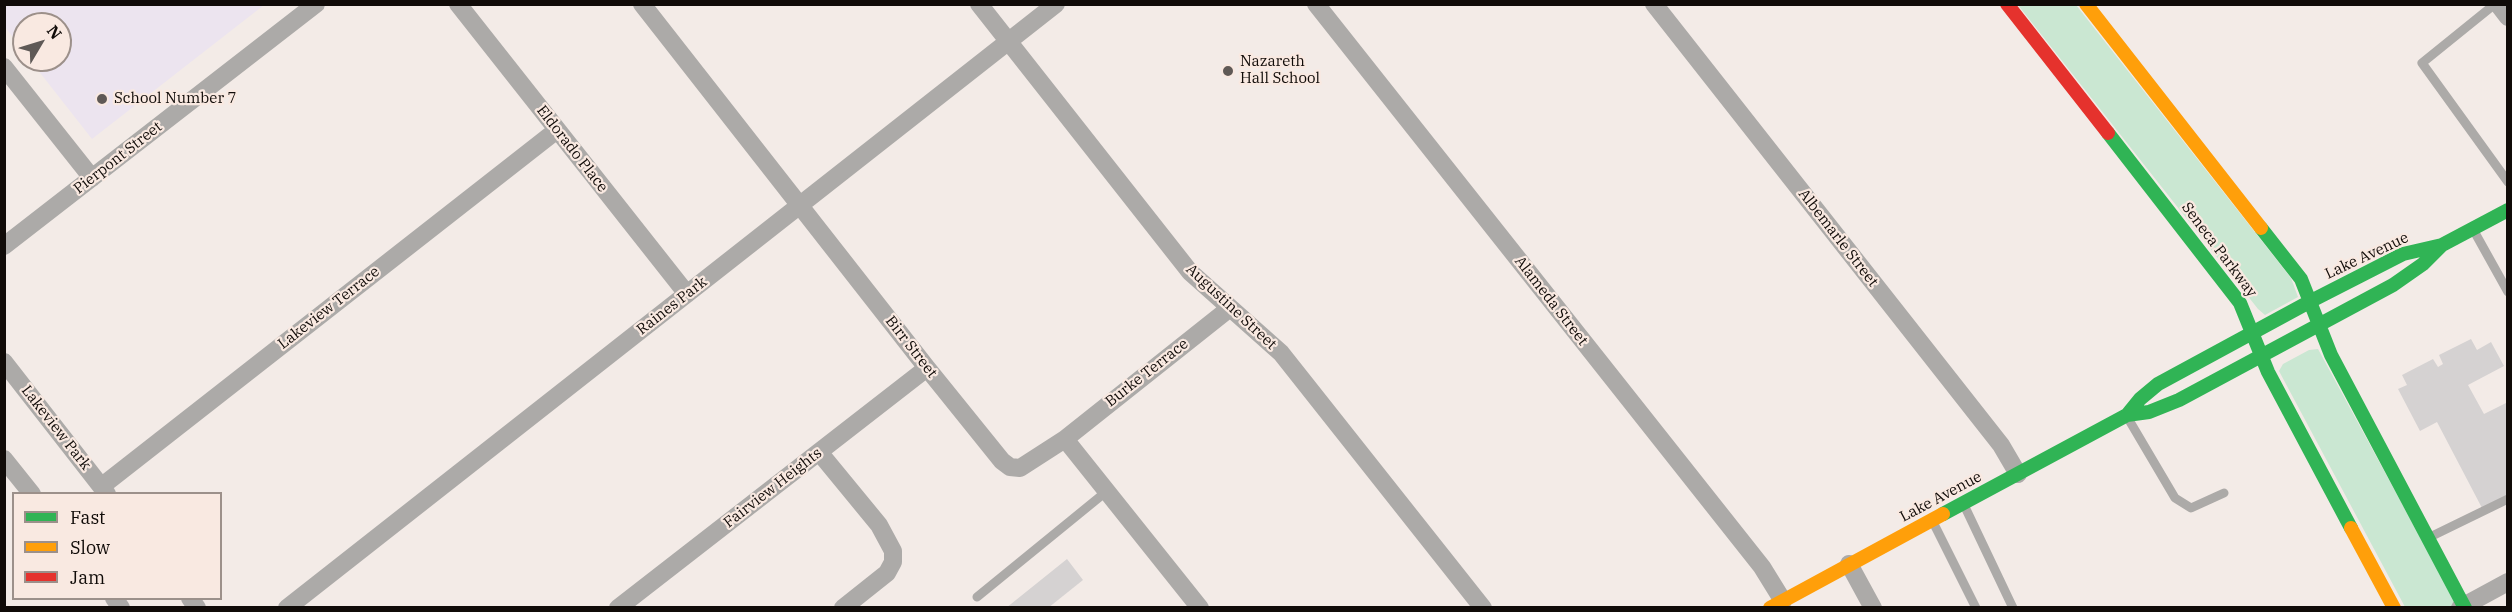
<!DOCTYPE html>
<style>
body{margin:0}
#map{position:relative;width:2512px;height:612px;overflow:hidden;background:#f3ebe7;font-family:"IBM Plex Serif",serif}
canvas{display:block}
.frame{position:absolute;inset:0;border:6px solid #100b08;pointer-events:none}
.legend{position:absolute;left:12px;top:492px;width:210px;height:108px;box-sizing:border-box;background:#f9e9e1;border:2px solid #9c908a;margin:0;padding:8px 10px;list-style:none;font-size:18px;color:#100b08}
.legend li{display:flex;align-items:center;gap:12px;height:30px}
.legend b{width:30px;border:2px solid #9c908a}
.north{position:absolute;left:12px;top:12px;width:60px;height:60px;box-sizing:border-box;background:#f9e9e1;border:2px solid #9c908a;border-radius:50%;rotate:52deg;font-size:16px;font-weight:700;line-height:24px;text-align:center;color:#100b08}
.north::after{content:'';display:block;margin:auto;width:21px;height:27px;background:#5f5956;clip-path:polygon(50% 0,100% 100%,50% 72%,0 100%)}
</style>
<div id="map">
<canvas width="2512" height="612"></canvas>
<div class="frame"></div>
<ul class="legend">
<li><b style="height:8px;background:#30b455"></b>Fast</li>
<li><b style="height:8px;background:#ff9f0a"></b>Slow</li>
<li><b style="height:8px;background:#e5322d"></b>Jam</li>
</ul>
<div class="north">N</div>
</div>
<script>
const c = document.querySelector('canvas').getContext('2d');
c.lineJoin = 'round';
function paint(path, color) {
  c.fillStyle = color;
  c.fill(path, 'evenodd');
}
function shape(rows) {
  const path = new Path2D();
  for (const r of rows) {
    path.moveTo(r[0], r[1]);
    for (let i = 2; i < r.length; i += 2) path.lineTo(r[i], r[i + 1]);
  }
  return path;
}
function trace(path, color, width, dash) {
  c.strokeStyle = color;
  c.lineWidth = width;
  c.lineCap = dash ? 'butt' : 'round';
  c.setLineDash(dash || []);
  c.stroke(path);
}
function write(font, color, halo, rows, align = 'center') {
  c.font = font + ' "IBM Plex Serif",serif';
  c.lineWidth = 4.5;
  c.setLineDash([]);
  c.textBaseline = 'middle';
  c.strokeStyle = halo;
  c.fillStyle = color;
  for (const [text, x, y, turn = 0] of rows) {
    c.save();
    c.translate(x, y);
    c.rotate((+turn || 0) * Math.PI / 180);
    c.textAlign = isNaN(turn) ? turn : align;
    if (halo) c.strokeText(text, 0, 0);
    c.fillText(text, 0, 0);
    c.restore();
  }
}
paint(shape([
 [5,4,264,4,264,5,92,139,30,60,60,60,60,24,24,24,24,52,5,27]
]), '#ece4ef');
paint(shape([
 [2018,5,2076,5,2291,278,2298,297,2265,315,2258,309],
 [2318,349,2458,607,2405,607,2279,371,2283,364,2309,350]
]), '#cae7d2');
paint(shape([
 [2471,339,2477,350,2491,342,2504,366,2468,385,2484,414,2508,402,2508,495,2482,508,2437,422,2420,431,2398,389,2407,385,2402,375,2433,359,2438,367,2443,364,2439,355],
 [1067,559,1083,580,1048,608,1006,608]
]), '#d5d2d2');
trace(shape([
 [2495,4,2422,63,2508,182],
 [2474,231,2508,292],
 [2129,420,2175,498,2191,508,2224,493],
 [1965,507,2013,608],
 [1933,522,1976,608],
 [2430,537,2508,499],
 [977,597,1107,491]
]), '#acaaa8', 9);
trace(shape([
 [458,4,687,294],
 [642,4,927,368,1002,461,1010,467,1020,468,1065,439,1230,308],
 [979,4,1190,272,1281,353,1483,608],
 [1316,4,1762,567,1783,601],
 [1654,4,2001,445,2018,474],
 [2498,4,2508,17],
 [4,67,92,178],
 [4,246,316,4],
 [4,362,107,494],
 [1065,439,1200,608],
 [819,452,879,525,893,551,893,562,887,573,843,608],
 [4,459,32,494],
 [102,486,557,130],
 [1849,564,1873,608],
 [114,598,121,608],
 [190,598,197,608],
 [287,608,1056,4],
 [618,608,927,368],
 [2460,608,2508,582]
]), '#acaaa8', 18);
trace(shape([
 [2108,133,2240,303,2268,372,2351,528],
 [2261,228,2301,279,2331,355,2465,608],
 [2127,415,2149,412,2179,400,2393,285,2423,264,2442,245,2508,210],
 [1943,514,2127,415,2140,399,2158,384,2311,301,2403,254,2442,245]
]), '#30b455', 14);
trace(shape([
 [2086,4,2261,228],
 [2351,528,2394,608],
 [1770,608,1943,514]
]), '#ff9f0a', 14);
trace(shape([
 [2007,4,2108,133]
]), '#e5322d', 14);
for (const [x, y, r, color] of [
 [1228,71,6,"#5f5956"],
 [102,99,6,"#5f5956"]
]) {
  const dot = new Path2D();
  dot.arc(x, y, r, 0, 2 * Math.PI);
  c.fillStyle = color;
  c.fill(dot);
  trace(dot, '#f9e9e1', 2);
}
write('15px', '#100b08', '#f9e9e1', [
 ["Nazareth",1240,62],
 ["Hall School",1240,79],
 ["School Number 7",114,99]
], 'left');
write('15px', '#100b08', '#f9e9e1', [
 ["Eldorado Place",572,149,52],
 ["Pierpont Street",118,158,-38],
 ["Albemarle Street",1838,238,52],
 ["Seneca Parkway",2219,250,53],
 ["Lake Avenue",2367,256,-25],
 ["Alameda Street",1551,301,52],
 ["Raines Park",672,306,-38],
 ["Augustine Street",1231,307,43],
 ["Lakeview Terrace",329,308,-38],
 ["Birr Street",911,347,52],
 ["Burke Terrace",1147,373,-38],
 ["Lakeview Park",56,428,52],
 ["Fairview Heights",773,488,-38],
 ["Lake Avenue",1941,497,-28]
]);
</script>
